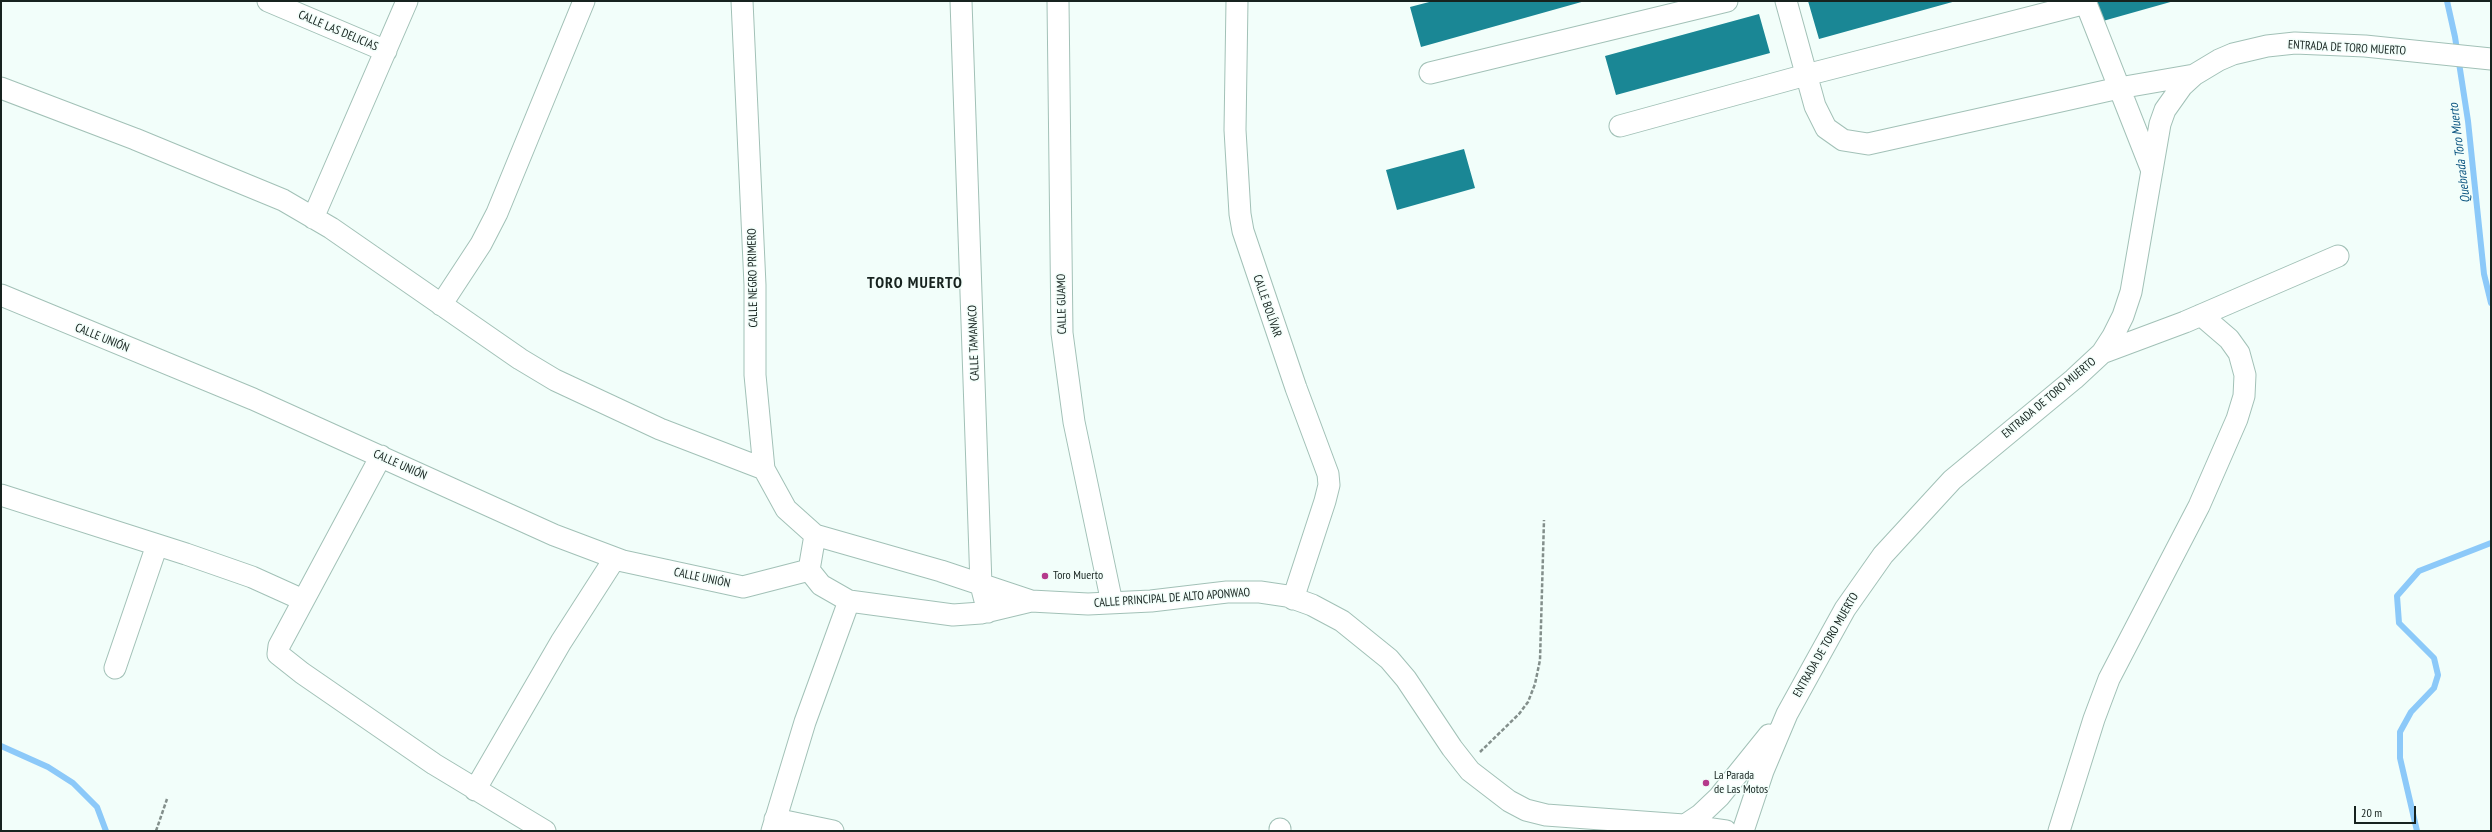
<!DOCTYPE html>
<meta charset="utf-8">
<style>
body{margin:0}
#map{position:relative;width:2492px;height:832px;overflow:hidden;background:#f2fefa;font-family:"PT Sans Narrow",sans-serif}
canvas{display:block}
.frame{position:absolute;inset:0;border:2px solid #17231f;pointer-events:none}
.scale{position:absolute;left:2354px;top:806px;width:62px;height:18px;box-sizing:border-box;border:2px solid #17231f;border-top:0;padding-left:5px;font-size:12px;line-height:14px;white-space:nowrap;color:#17231f;-webkit-text-stroke:3px #f2fefa;paint-order:stroke}
</style>
<div id="map">
<canvas width="2492" height="832"></canvas>
<div class="frame"></div>
<div class="scale">20 m</div>
</div>
<script>
const c = document.querySelector('canvas').getContext('2d');
c.lineJoin = 'round';
function shape(rows) {
  const path = new Path2D();
  for (const r of rows) {
    path.moveTo(r[0], r[1]);
    for (let i = 2; i < r.length; i += 2) path.lineTo(r[i], r[i + 1]);
  }
  return path;
}
function trace(path, color, width, dash) {
  c.strokeStyle = color;
  c.lineWidth = width;
  c.lineCap = dash ? 'butt' : 'round';
  c.setLineDash(dash || []);
  c.stroke(path);
}
function paint(path, color) {
  c.fillStyle = color;
  c.fill(path, 'evenodd');
}
function write(font, color, halo, rows, align = 'center') {
  c.font = font + ' "PT Sans Narrow",sans-serif';
  c.lineWidth = 3;
  c.setLineDash([]);
  c.textBaseline = 'middle';
  c.strokeStyle = halo;
  c.fillStyle = color;
  for (const [text, x, y, turn = 0] of rows) {
    c.save();
    c.translate(x, y);
    c.rotate((+turn || 0) * Math.PI / 180);
    c.textAlign = isNaN(turn) ? turn : align;
    if (halo) c.strokeText(text, 0, 0);
    c.fillText(text, 0, 0);
    c.restore();
  }
}
trace(shape([
 [2447,1,2455,37,2468,121,2484,274,2491,303],
 [1,746,48,767,73,783,97,807,106,831],
 [2417,831,2400,758,2400,732,2411,712,2434,688,2438,675,2434,658,2399,623,2397,596,2419,571,2491,543]
]), '#8cc9f9', 6);
paint(shape([
 [1433,1,1585,1,1421,47,1410,7],
 [1808,1,1956,1,1819,39],
 [2097,1,2174,1,2103,21],
 [1759,14,1770,53,1616,95,1605,56],
 [1464,149,1475,188,1397,210,1386,170]
]), '#1a8795');
const minor = shape([
 [268,1,386,51],
 [742,1,755,285,755,375,764,469,786,509,815,535,941,571,1031,601,1088,604,1151,601,1227,592,1260,592,1287,596,1312,605,1342,621,1389,659,1406,679,1452,748,1470,771,1509,801,1526,810,1546,815,1684,825,1726,831],
 [961,1,981,585,988,612],
 [1058,1,1062,333,1074,422,1112,603],
 [1237,1,1235,130,1240,214,1243,231,1296,388,1328,474,1329,485,1325,501,1293,599],
 [1786,1,1815,106,1826,128,1843,140,1868,144,2119,88,2194,75],
 [2085,1,2152,171],
 [1430,73,1727,1],
 [1,88,135,139,283,200,331,228,520,359,555,380,660,429,764,469],
 [1620,126,1806,75,2086,3],
 [313,218,407,1],
 [1,295,253,399,554,535,623,561,743,587,809,570],
 [441,305,481,244,497,213,584,1],
 [2102,353,2185,322,2338,256],
 [381,456,279,646,278,654,302,673,434,764,545,831],
 [1,495,186,554,252,577,303,600],
 [809,570,821,585,849,601,953,615,981,613,1031,601],
 [809,570,815,535],
 [115,668,157,545],
 [475,790,561,642,615,558],
 [775,819,833,831],
 [1679,829,1700,815,1719,797,1769,735],
 [772,831,805,722,849,601],
 [1280,831,1280,829],
 [1743,831,1763,771,1787,714,1845,609,1883,555,1952,480,2074,379,2102,353,2113,336,2123,316,2131,292,2160,124,2165,110,2182,86,2194,75,2219,60,2233,54,2267,46,2295,43,2365,46,2491,59],
 [2059,831,2094,719,2109,679,2199,506,2237,419,2244,396,2245,375,2239,353,2229,339,2201,315]
]);
trace(minor, '#a2c1b7', 23);
trace(shape([
 [1480,752,1519,714,1528,702,1535,684,1540,660,1544,520],
 [156,831,167,799]
]), '#838f8b', 2.5, [4, 2]);
trace(minor, '#fff', 21);
for (const [x, y, r, color] of [
 [1045,576,4,"#b53a8c"],
 [1706,783,4,"#b53a8c"]
]) {
  const dot = new Path2D();
  dot.arc(x, y, r, 0, 2 * Math.PI);
  c.fillStyle = color;
  c.fill(dot);
  trace(dot, '#f2fefa', 1.5);
}
write('12px', '#17231f', '#f2fefa', [
 ["CALLE LAS DELICIAS",338,31,23],
 ["ENTRADA DE TORO MUERTO",2347,48,3],
 ["CALLE NEGRO PRIMERO",753,278,-91],
 ["CALLE GUAMO",1062,304,-91],
 ["CALLE BOLÍVAR",1267,306,71],
 ["CALLE UNIÓN",102,338,22],
 ["CALLE TAMANACO",974,343,-92],
 ["ENTRADA DE TORO MUERTO",2049,398,-40],
 ["CALLE UNIÓN",400,465,24],
 ["CALLE UNIÓN",702,578,12],
 ["CALLE PRINCIPAL DE ALTO APONWAO",1172,598,-4],
 ["ENTRADA DE TORO MUERTO",1826,645,-60]
]);
write('12px', '#17231f', '#f2fefa', [
 ["Toro Muerto",1053,576],
 ["La Parada",1714,776],
 ["de Las Motos",1714,790]
], 'left');
write('italic 13px', '#0c5581', '#f2fefa', [
 ["Quebrada Toro Muerto",2460,153,-97]
]);
c.letterSpacing = '1px';
write('bold 16px', '#17231f', '#f2fefa', [
 ["TORO MUERTO",915,283]
]);
c.letterSpacing = '0px';
</script>
